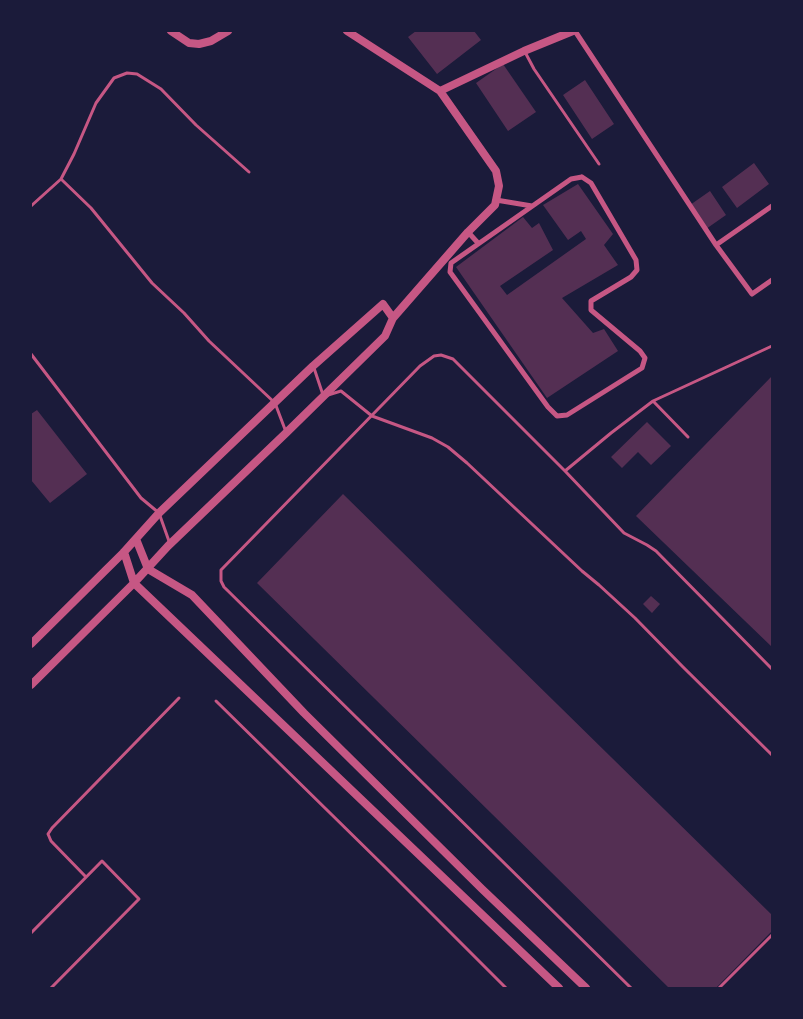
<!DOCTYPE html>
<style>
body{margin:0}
#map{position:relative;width:803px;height:1019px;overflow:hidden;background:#1b1b3a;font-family:"PT Serif",serif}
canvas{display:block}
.frame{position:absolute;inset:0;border:32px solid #1b1b3a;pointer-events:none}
</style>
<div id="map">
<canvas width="803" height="1019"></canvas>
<div class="frame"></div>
</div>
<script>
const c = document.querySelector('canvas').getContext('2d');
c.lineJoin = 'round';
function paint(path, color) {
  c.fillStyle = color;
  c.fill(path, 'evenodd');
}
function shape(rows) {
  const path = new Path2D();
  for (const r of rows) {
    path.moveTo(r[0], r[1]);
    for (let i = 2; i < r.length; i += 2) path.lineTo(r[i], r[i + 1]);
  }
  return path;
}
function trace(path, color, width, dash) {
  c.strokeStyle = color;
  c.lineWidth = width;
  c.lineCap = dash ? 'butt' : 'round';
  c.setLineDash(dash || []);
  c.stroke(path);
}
paint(shape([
 [416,31,474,31,481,40,437,74,408,37],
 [503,64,536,112,508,131,476,83],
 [585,80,614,124,592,139,563,95],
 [754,163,769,184,737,208,722,187],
 [578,184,613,234,604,245,618,265,562,298,593,333,604,329,618,351,547,398,456,267,523,217,532,228,539,223,553,250,500,286,507,295,586,239,581,231,568,240,543,205],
 [710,191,726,215,706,229,690,205],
 [772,376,772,647,636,516],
 [37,410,87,474,50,503,31,480,31,414],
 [647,422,671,446,651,465,638,452,622,468,611,457],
 [343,494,772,915,772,931,716,988,669,988,257,583],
 [651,596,660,604,652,613,643,604]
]), '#542f53');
trace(shape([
 [525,52,534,69,599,164],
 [61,179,74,154,96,103,114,78,127,73,137,74,161,89,196,125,249,172],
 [31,206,61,179,91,208,152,283,184,313,209,341,275,403,286,432],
 [31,354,141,498,159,513,170,544],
 [314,368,323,395],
 [328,395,341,391,372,416,432,438,448,447,467,463,582,571,599,585,635,618,683,667,772,755],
 [653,401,688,437],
 [565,471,624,533,647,545,656,551,772,669],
 [216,701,385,867,506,988],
 [86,877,51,841,48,834,52,828,179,698],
 [31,933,102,861,139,899,51,988],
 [631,988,224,587,221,581,221,570,420,366,434,356,441,355,453,359,565,471,611,433,653,401,772,346],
 [719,988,772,935]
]), '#c65784', 3);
trace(shape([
 [575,31,716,245,752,294,772,280],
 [582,177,591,183,636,260,637,270,631,277,591,301,591,310,640,351,645,358,642,368,567,415,557,416,548,407,450,272,451,263,571,179,582,177],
 [496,200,532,206],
 [468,232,478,243],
 [716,245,772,206]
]), '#c65784', 5);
trace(shape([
 [171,31,189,43,199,44,211,41,228,31],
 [440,91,524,51,573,31],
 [136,539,148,569,192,595,304,713,482,889,586,988],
 [124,552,134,583,559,988],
 [31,644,124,552,159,513,313,366,383,304,393,318],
 [31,685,134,583,168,546,286,433,385,336,393,318,468,232,495,205,499,186,496,171,440,91,347,31]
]), '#c65784', 8);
</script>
